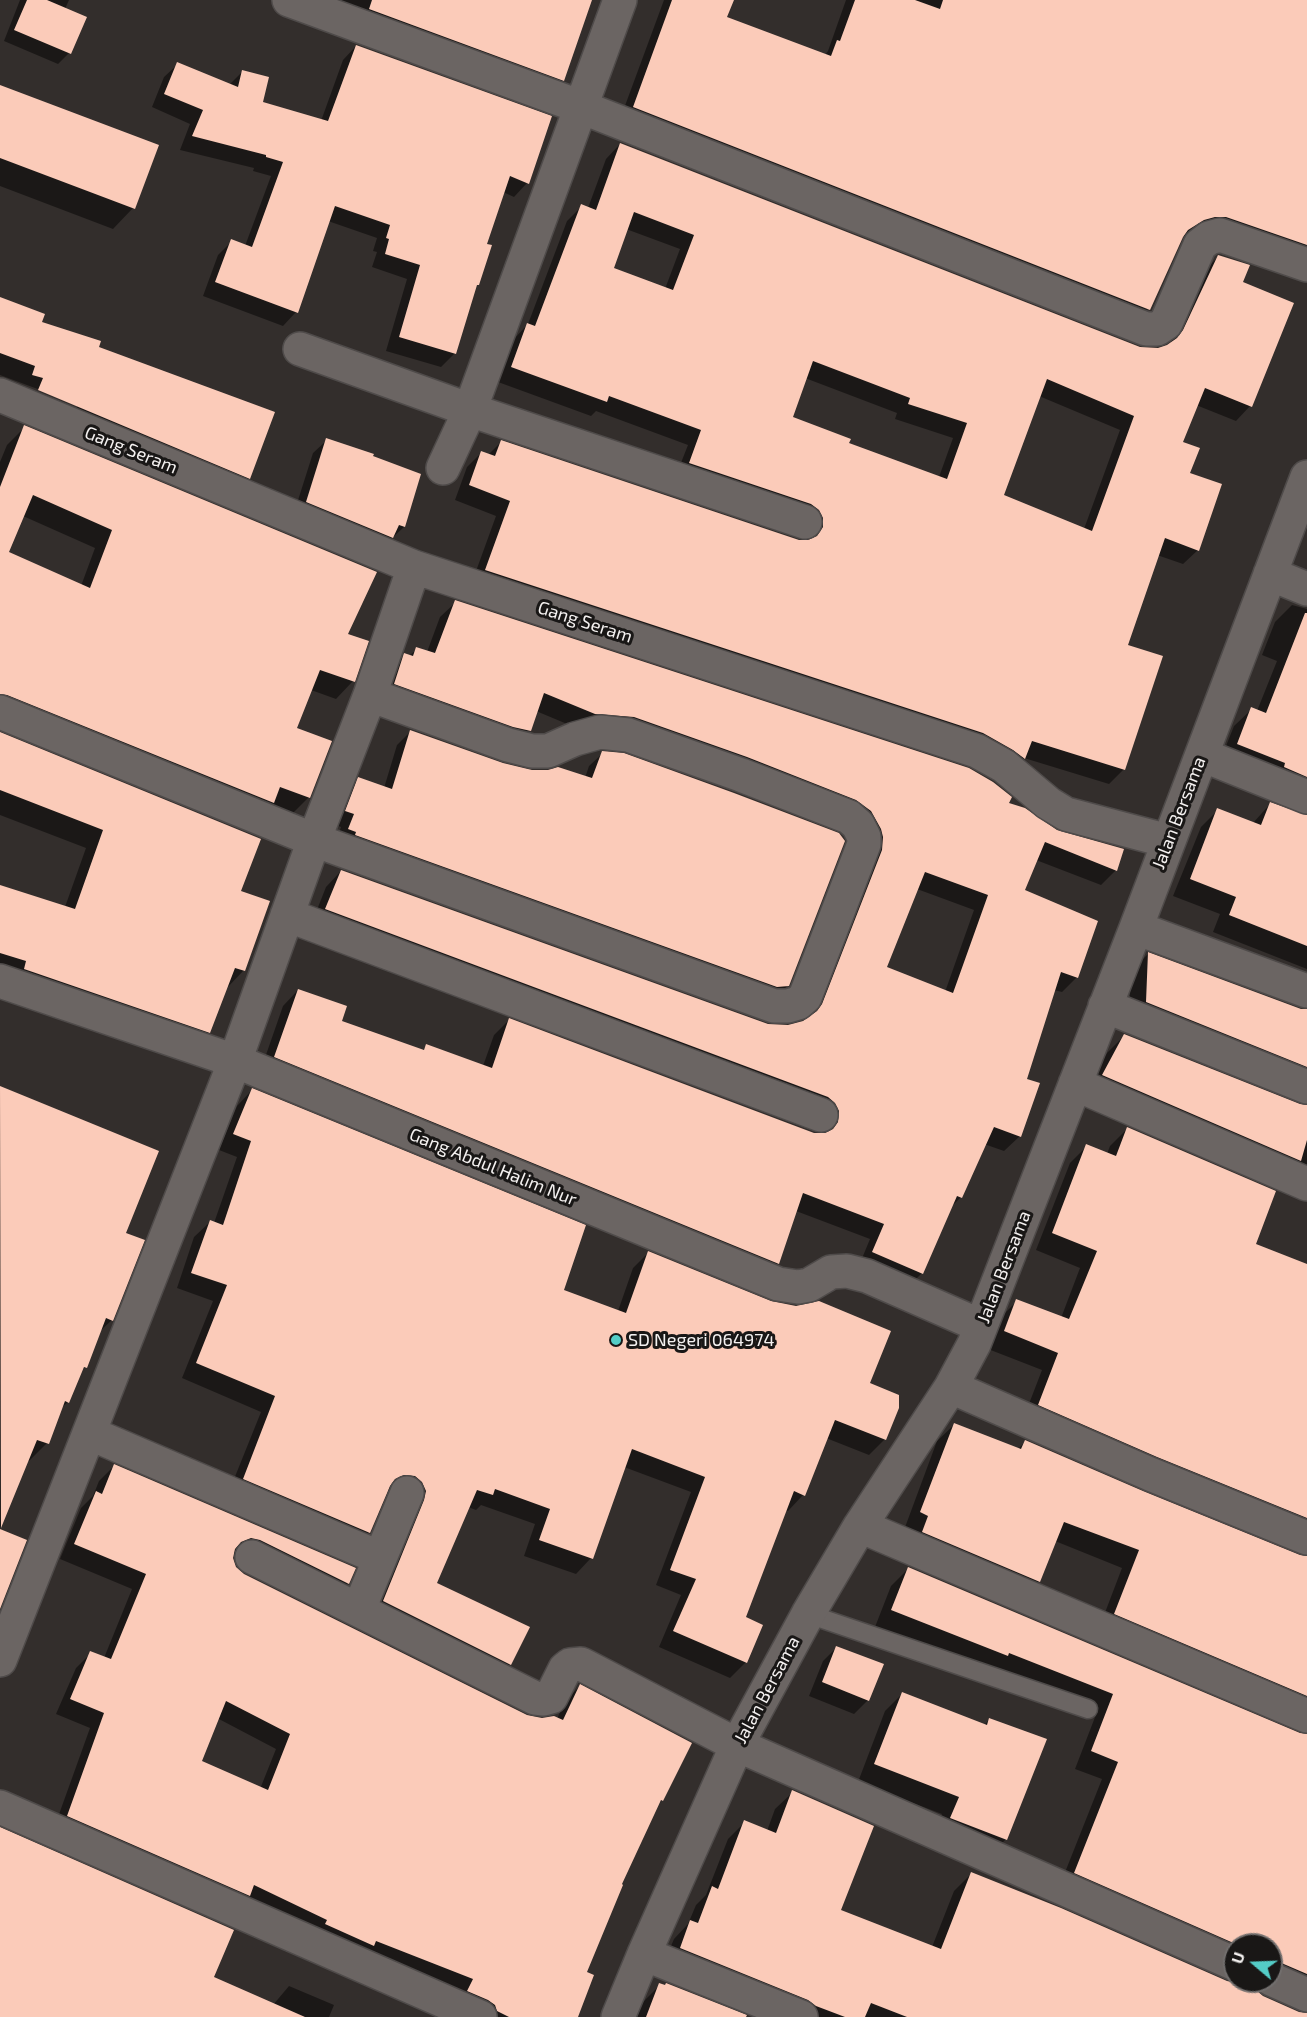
<!DOCTYPE html>
<style>
body{margin:0}
#map{position:relative;width:1307px;height:2017px;overflow:hidden;background:#332e2c;font-family:"Exo 2",sans-serif}
canvas{display:block}
.north{position:absolute;left:1223px;top:1933px;width:60px;height:60px;box-sizing:border-box;background:#191716;border:2px solid #716e6d;border-radius:50%;rotate:289deg;font-size:16px;font-weight:700;line-height:24px;text-align:center;color:#f4f1f0}
.north::after{content:'';display:block;margin:auto;width:21px;height:27px;background:#54cdc7;clip-path:polygon(50% 0,100% 100%,50% 72%,0 100%)}
</style>
<div id="map">
<canvas width="1307" height="2017"></canvas>
<div class="north">U</div>
</div>
<script>
const c = document.querySelector('canvas').getContext('2d');
c.lineJoin = 'round';
function paint(path, color) {
  c.fillStyle = color;
  c.fill(path, 'evenodd');
}
function shape(rows) {
  const path = new Path2D();
  for (const r of rows) {
    path.moveTo(r[0], r[1]);
    for (let i = 2; i < r.length; i += 2) path.lineTo(r[i], r[i + 1]);
  }
  return path;
}
function trace(path, color, width, dash) {
  c.strokeStyle = color;
  c.lineWidth = width;
  c.lineCap = dash ? 'butt' : 'round';
  c.setLineDash(dash || []);
  c.stroke(path);
}
function write(font, color, halo, rows, align = 'center') {
  c.font = font + ' "Exo 2",sans-serif';
  c.lineWidth = 6;
  c.setLineDash([]);
  c.textBaseline = 'middle';
  c.strokeStyle = halo;
  c.fillStyle = color;
  for (const [text, x, y, turn = 0] of rows) {
    c.save();
    c.translate(x, y);
    c.rotate((+turn || 0) * Math.PI / 180);
    c.textAlign = isNaN(turn) ? turn : align;
    if (halo) c.strokeText(text, 0, 0);
    c.fillText(text, 0, 0);
    c.restore();
  }
}
paint(shape([
 [20,0,69,0,65,9,69,53,58,64,4,41],
 [295,0,590,0,563,80,545,98],
 [664,0,732,0,725,18,825,55,828,51,846,0,1307,0,1307,245,1293,259,1199,231,1181,237,1148,309,1134,324,619,122],
 [356,46,527,183,514,197,503,192,485,245,455,353,441,367,386,351,407,279,372,267,377,252,373,251,377,238,328,221,296,312,283,326,203,296,218,255,232,241,245,246,271,176,253,171,254,168,180,150,190,124,152,107,164,77,178,64,229,85,242,72,261,103,321,121,343,60],
 [0,95,157,145,133,208,113,229,0,186],
 [620,144,1139,348,1158,349,1170,345,1203,272,1218,257,1241,283,1292,304,1250,406,1236,421,1196,405,1181,443,1189,474,1198,550,1183,564,1157,555,1126,646,1124,769,1109,784,1024,758,1009,773,471,585,496,516,455,500,467,467,482,452,488,455,501,442,799,541,809,542,809,533,675,478,688,445,596,411,591,416,498,382,513,340,528,324,567,221,582,206,588,208,606,159],
 [626,229,680,249,665,289,612,269],
 [805,378,897,413,895,419,953,438,939,477,847,444,791,418],
 [1039,396,1120,430,1084,529,1002,496],
 [0,299,40,323,97,348,249,478,233,494,71,427,78,404,0,375],
 [25,427,346,634,353,681,336,699,311,690,295,729,309,797,291,815,0,717,0,462,7,445],
 [23,516,95,548,81,586,7,553],
 [327,440,404,527,390,540,293,516,313,453],
 [456,602,1007,804,1116,870,1101,885,1036,860,1023,891,1077,977,1062,992,1054,990,1025,1080,1020,1136,1004,1151,984,1144,961,1197,951,1207,922,1273,907,1288,858,1268,870,1239,796,1211,778,1263,763,1279,260,1072,283,1006,298,990,340,1022,422,1051,427,1046,483,1066,494,1035,509,1020,814,1134,824,1135,825,1128,311,925,326,887,341,871,768,1025,788,1026,808,1019,867,867,856,826,579,729,536,711,529,730,514,746,379,699,389,670,405,655,409,656,417,649,427,652,440,617],
 [917,889,974,910,945,992,885,967],
 [1292,605,1307,609,1307,808,1220,761,1234,726,1252,709,1257,711,1277,661,1262,655,1275,622],
 [411,731,503,765,532,771,585,778,589,766,603,753,788,985,774,999,336,842,341,827,333,824,345,792,359,779,384,788,397,745],
 [0,734,239,891,244,970,226,989,209,1032,191,1050,0,985,0,887,65,907,86,848,0,815],
 [1270,804,1307,817,1307,969,1213,932,1220,914,1173,896,1201,827,1218,810,1253,823],
 [1148,954,1300,1010,1307,1011,1307,1098,1129,1019,1131,971],
 [1124,1036,1300,1106,1307,1107,1307,1196,1086,1093,1107,1053],
 [0,1087,157,1152,124,1234,112,1320,98,1333,85,1367,80,1373,68,1402,60,1409,47,1443,29,1461,27,1460,0,1528],
 [252,1090,562,1291,618,1311,633,1268,648,1253,868,1384,885,1439,869,1455,826,1438,803,1495,788,1511,785,1510,744,1618,746,1662,730,1678,659,1647,681,1595,656,1585,691,1492,624,1467,591,1558,576,1574,524,1556,535,1524,481,1505,476,1510,468,1507,435,1584,510,1664,494,1680,368,1617,399,1491,387,1490,369,1532,353,1548,228,1494,261,1412,182,1378,213,1301,177,1288,194,1237,210,1222,214,1223,237,1157,219,1150,237,1106],
 [1127,1129,1254,1245,1307,1266,1307,1549,1022,1422,1042,1370,988,1349,1000,1318,1017,1301,1061,1318,1080,1268,1036,1250,1070,1163,1087,1146,1107,1154,1110,1146],
 [955,1424,1018,1449,1025,1442,1300,1557,1307,1558,1307,1727,1098,1631,1122,1568,1055,1541,1039,1581,1022,1599,904,1530,937,1441],
 [114,1466,354,1569,348,1583,333,1598,245,1555,236,1553,233,1554,232,1558,235,1568,243,1575,526,1716,542,1719,557,1719,565,1701,580,1686,662,1800,658,1805,620,1885,585,1973,576,2016,578,2017,476,2017,53,1831,90,1728,56,1714,76,1668,91,1653,104,1658,132,1589,60,1559,81,1508,93,1496,99,1481],
 [217,1718,276,1749,260,1789,200,1762],
 [908,1569,1299,1735,1307,1736,1307,2005,1271,1981,1271,1945,1235,1945,1235,1974,1058,1890,1102,1779,1075,1769,1097,1712,875,1627,891,1586],
 [837,1647,868,1700,854,1714,809,1696,823,1661],
 [903,1693,984,1725,990,1719,1006,1839,989,1857,934,1835,942,1814,858,1782,885,1711],
 [793,1792,840,1911,932,1947,954,1891,971,1874,1227,1983,1236,1984,1237,1981,1251,1981,1254,1990,1262,1997,1299,2014,1307,2015,1307,2017,791,2017,663,1965,674,1939,688,1924,696,1905,706,1895,728,1839,745,1822,767,1831,775,1809],
 [0,1829,212,1978,273,2005,289,1986,334,2005,329,2017,0,2017],
 [660,1985,745,2017,637,2017,643,2002]
]), '#0007');
paint(shape([
 [27,0,47,0,87,17,71,54,14,30],
 [372,0,592,0,564,81,369,9],
 [672,0,734,0,727,17,831,56,837,40,840,41,855,0,915,0,940,9,943,0,1307,0,1307,245,1226,217,1215,217,1204,220,1188,230,1183,237,1150,310,633,107],
 [356,45,552,116,529,184,510,176,487,244,492,245,479,285,477,285,456,354,399,337,420,265,385,254,389,239,386,238,390,225,335,206,298,313,215,282,231,239,252,247,283,162,266,157,266,155,192,136,203,110,164,94,177,62,238,87,242,70,269,77,263,102,328,121],
 [0,85,159,145,135,209,0,158],
 [620,143,1140,347,1158,348,1167,345,1177,338,1183,330,1218,255,1250,265,1243,282,1294,303,1252,407,1205,388,1183,442,1200,448,1190,473,1222,484,1199,551,1165,538,1128,645,1163,656,1125,770,1032,741,1025,759,1013,750,983,733,485,570,510,501,469,485,481,451,495,456,501,440,799,540,808,540,817,536,823,527,823,518,819,510,811,504,689,463,701,430,609,396,607,402,511,367,527,323,535,326,581,204,596,210],
 [634,212,694,235,673,290,614,268],
 [813,361,910,398,908,404,967,423,947,479,849,443,851,439,793,417],
 [1047,379,1134,416,1092,531,1004,495],
 [0,297,45,314,42,322,101,341,99,347,275,412,250,479,38,390,43,378,32,375,35,366,0,353],
 [24,425,377,572,348,634,369,641,355,682,320,670,297,728,332,741,310,798,280,787,274,803,7,695,0,694,0,487],
 [33,495,112,530,90,588,9,552],
 [326,438,374,454,373,456,421,474,405,527,399,525,393,538,306,502],
 [455,600,969,768,993,782,1012,797,1009,803,1025,808,1057,830,1124,849,1117,871,1045,842,1025,890,1098,921,1078,978,1061,972,1027,1079,1040,1083,1021,1137,994,1127,962,1198,957,1196,923,1274,872,1252,884,1224,803,1193,779,1264,274,1057,298,989,347,1006,342,1021,424,1050,426,1044,492,1068,509,1018,814,1133,825,1133,833,1129,838,1122,839,1111,835,1103,828,1097,325,909,341,870,768,1024,788,1025,803,1021,817,1011,822,1004,882,850,883,837,881,829,871,811,856,800,747,757,634,717,595,714,544,693,531,731,513,727,394,684,404,653,413,656,416,647,435,653],
 [925,872,988,895,953,993,887,967],
 [1305,613,1307,613,1307,777,1284,767,1285,763,1237,744,1251,707,1266,713],
 [410,730,503,763,532,770,548,770,558,767,592,778,602,751,624,753,734,793,839,833,845,841,789,986,777,987,355,835,356,832,348,829,354,814,345,811,358,777,392,789],
 [0,732,261,839,241,891,270,901,245,971,235,968,210,1033,24,969,26,961,0,953,0,885,75,909,103,830,0,790],
 [1270,802,1307,815,1307,946,1229,915,1236,897,1190,879,1217,808,1261,825],
 [1148,952,1301,1009,1307,1009,1307,1067,1146,1002],
 [1124,1034,1300,1104,1307,1105,1307,1140,1301,1161,1102,1075],
 [0,1086,159,1151,126,1233,145,1240,113,1321,106,1318,87,1368,84,1367,69,1403,65,1401,49,1444,37,1440,1,1528],
 [252,1088,586,1225,564,1290,626,1313,648,1251,771,1301,796,1306,819,1301,891,1331,870,1383,899,1395,899,1408,886,1440,835,1420,805,1496,794,1491,746,1617,763,1625,747,1663,673,1631,696,1579,670,1570,705,1477,632,1449,593,1559,539,1540,550,1509,495,1489,493,1495,477,1490,437,1583,530,1627,511,1665,383,1601,424,1500,426,1491,422,1482,415,1476,404,1475,395,1479,390,1486,370,1533,243,1479,275,1396,196,1363,227,1285,191,1273,210,1220,223,1225,251,1141,233,1134],
 [1127,1127,1276,1191,1256,1244,1307,1264,1307,1518,1157,1457,1038,1405,1058,1353,1004,1331,1016,1299,1069,1319,1097,1251,1052,1233,1086,1144,1116,1156],
 [954,1423,1021,1449,1025,1440,1143,1491,1300,1555,1307,1556,1307,1696,1114,1614,1139,1550,1064,1522,1040,1582,922,1532,928,1516,920,1512],
 [114,1464,356,1568,349,1584,260,1540,251,1538,241,1542,235,1549,233,1558,236,1567,244,1574,527,1715,542,1718,554,1716,563,1720,580,1684,692,1743,663,1801,661,1800,622,1884,623,1885,587,1972,594,1975,578,2017,509,2017,497,2011,495,2005,488,2000,467,1991,473,1979,376,1941,374,1946,325,1924,327,1920,254,1885,250,1896,67,1816,104,1713,70,1699,90,1651,111,1659,146,1574,74,1544,96,1491,102,1494],
 [226,1701,290,1734,268,1790,202,1761],
 [0,1529,27,1540,0,1609],
 [908,1567,1300,1733,1307,1734,1307,1974,1279,1962,1271,1961,1271,1945,1238,1945,1074,1873,1118,1762,1091,1751,1113,1694,1009,1653,1008,1656,891,1610],
 [836,1646,884,1664,869,1701,822,1682],
 [902,1692,987,1725,989,1718,1047,1739,1007,1840,950,1818,959,1797,874,1764],
 [792,1790,874,1826,841,1910,941,1949,971,1872,1061,1908,1227,1981,1236,1983,1252,1981,1256,1990,1263,1996,1299,2012,1307,2013,1307,2017,907,2017,871,2003,865,2017,845,2017,816,2006,808,2000,680,1948,690,1920,698,1923,712,1886,718,1889,744,1820,776,1833],
 [0,1827,234,1930,214,1977,305,2017,0,2017],
 [659,1983,665,1985,666,1983,747,2015,746,2017,646,2017]
]), '#fbcbb9');
const service = shape([
 [808,1614,1088,1709]
]);
const minor = shape([
 [289,0,581,107,1146,329,1157,329,1166,323,1200,245,1209,238,1220,235,1307,265],
 [300,349,470,410,805,522],
 [0,395,414,567,977,751,1004,766,1048,803,1066,814,1168,841],
 [443,468,470,410,620,0],
 [1270,574,1307,589],
 [0,712,314,840,774,1006,788,1006,798,1003,805,997,864,844,864,837,858,825,849,817,741,775,628,735,600,732,575,739,548,751,532,751,508,745,370,695],
 [1202,755,1307,797],
 [287,915,821,1115],
 [1136,928,1307,991],
 [0,981,235,1061,778,1284,798,1287,809,1285,831,1272,847,1271,867,1276,981,1326],
 [1105,1006,1307,1087],
 [1075,1084,1307,1184],
 [951,1387,1150,1474,1307,1538],
 [89,1433,380,1558],
 [860,1526,1307,1716],
 [252,1557,535,1698,544,1699,551,1697,565,1669,570,1665,581,1664,587,1667,737,1745,1235,1964],
 [359,1609,407,1493],
 [0,1660,235,1061,314,840,370,695,414,567],
 [0,1807,480,2017],
 [644,1954,801,2017],
 [1271,1979,1307,1995],
 [618,2017,644,1954,737,1745,808,1614,860,1526,951,1387,974,1344,1136,928,1307,477]
]);
trace(service, '#4f4b4a', 21);
trace(minor, '#4f4b4a', 36);
trace(service, '#6b6563', 18);
trace(minor, '#6b6563', 33);
for (const [x, y, r, color] of [
 [616,1340,6,"#54cdc7"]
]) {
  const dot = new Path2D();
  dot.arc(x, y, r, 0, 2 * Math.PI);
  c.fillStyle = color;
  c.fill(dot);
  trace(dot, '#191716', 2);
}
write('18px', '#f4f1f0', '#191716', [
 ["Gang Seram",131,450,22],
 ["Gang Seram",585,622,18],
 ["Jalan Bersama",1179,813,-69],
 ["Gang Abdul Halim Nur",493,1167,22],
 ["Jalan Bersama",1004,1267,-69],
 ["Jalan Bersama",767,1690,-62]
]);
write('18px', '#f4f1f0', '#191716', [
 ["SD Negeri 064974",628,1340]
], 'left');
</script>
